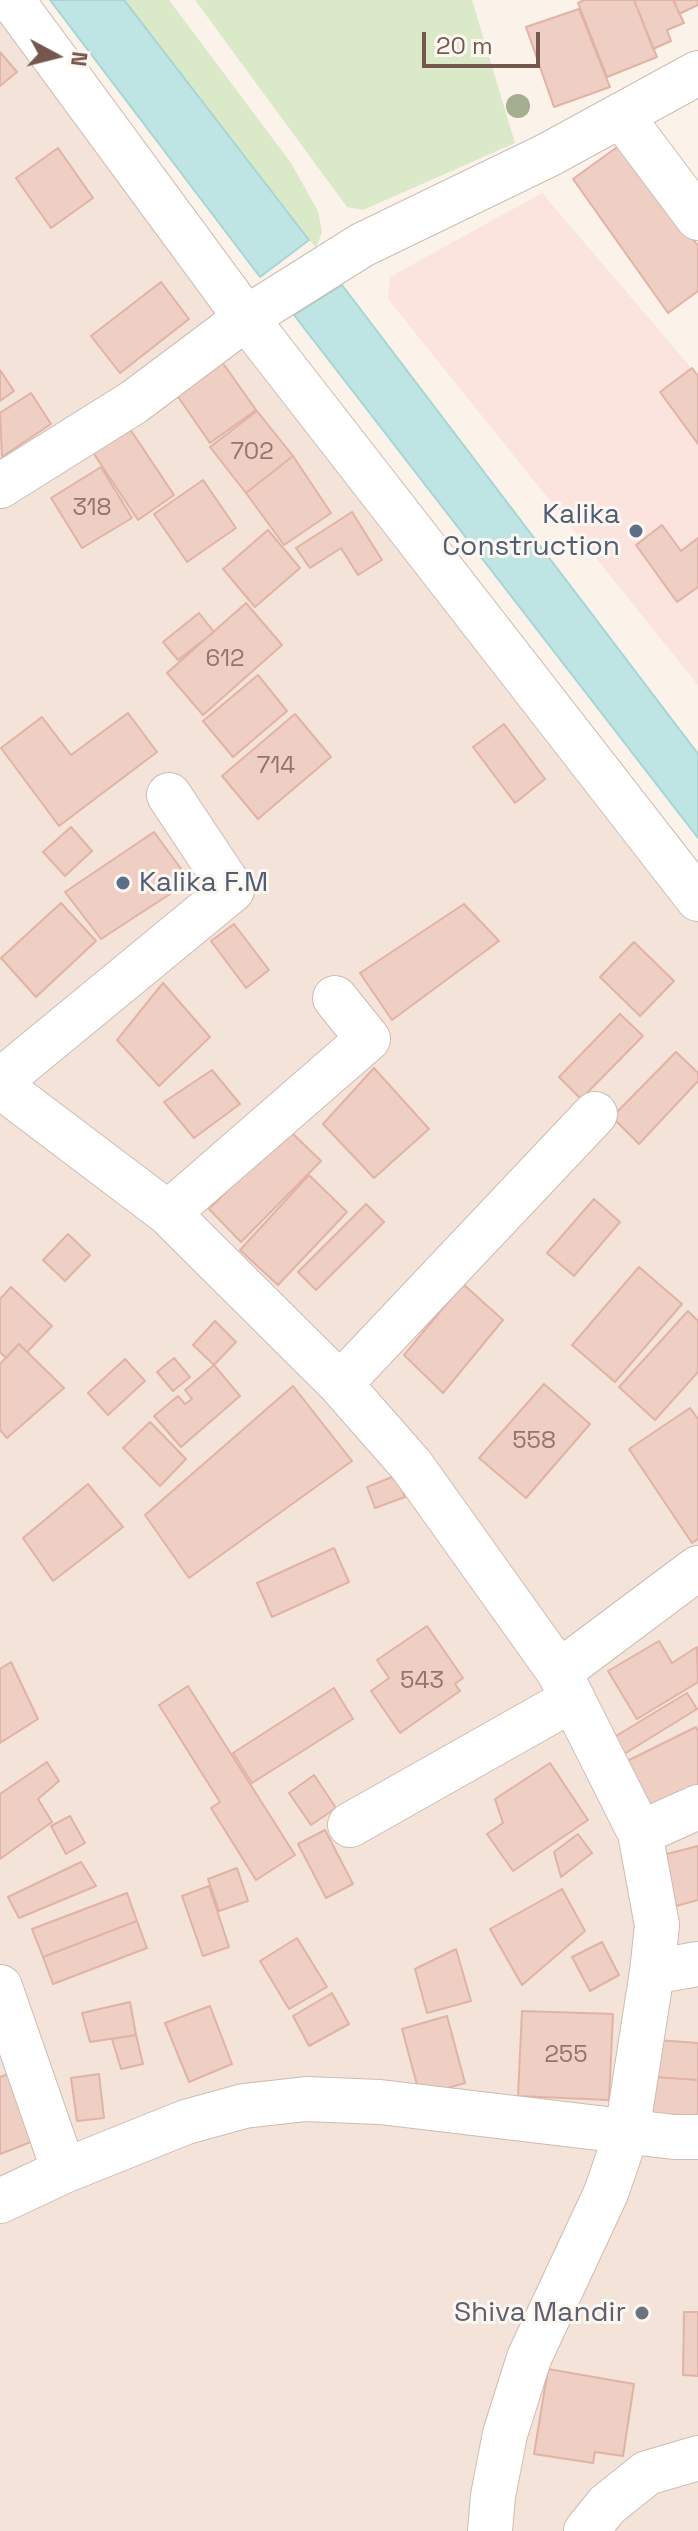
<!DOCTYPE html>
<style>
body{margin:0}
#map{position:relative;width:698px;height:2531px;overflow:hidden;background:#fbf2ea;font-family:"Space Grotesk",sans-serif}
canvas{display:block}
.north{position:absolute;left:16px;top:16px;width:80px;height:80px;-webkit-text-stroke:6px #fef6f0;paint-order:stroke;rotate:97deg;font-size:22px;font-weight:700;line-height:32px;text-align:center;color:#75574e}
.north::after{content:'';display:block;margin:auto;width:28px;height:36px;background:#75574e;clip-path:polygon(50% 0,100% 100%,50% 72%,0 100%)}
.scale{position:absolute;left:422px;top:32px;width:118px;height:36px;box-sizing:border-box;border:4px solid #75574e;border-top:0;padding-left:10px;font-size:24px;line-height:28px;white-space:nowrap;color:#75574e;-webkit-text-stroke:6px #fef6f0;paint-order:stroke}
</style>
<div id="map">
<canvas width="698" height="2531"></canvas>
<div class="north">N</div>
<div class="scale">20 m</div>
</div>
<script>
const c = document.querySelector('canvas').getContext('2d');
c.lineJoin = 'round';
function paint(path, color) {
  c.fillStyle = color;
  c.fill(path, 'evenodd');
}
function shape(rows) {
  const path = new Path2D();
  for (const r of rows) {
    path.moveTo(r[0], r[1]);
    for (let i = 2; i < r.length; i += 2) path.lineTo(r[i], r[i + 1]);
  }
  return path;
}
function trace(path, color, width, dash) {
  c.strokeStyle = color;
  c.lineWidth = width;
  c.lineCap = dash ? 'butt' : 'round';
  c.setLineDash(dash || []);
  c.stroke(path);
}
function write(font, color, halo, rows, align = 'center') {
  c.font = font + ' "Space Grotesk",sans-serif';
  c.lineWidth = 6;
  c.setLineDash([]);
  c.textBaseline = 'middle';
  c.strokeStyle = halo;
  c.fillStyle = color;
  for (const [text, x, y, turn = 0] of rows) {
    c.save();
    c.translate(x, y);
    c.rotate((+turn || 0) * Math.PI / 180);
    c.textAlign = isNaN(turn) ? turn : align;
    if (halo) c.strokeText(text, 0, 0);
    c.fillText(text, 0, 0);
    c.restore();
  }
}
paint(shape([
 [0,0,246,318,698,865,698,2531,0,2531]
]), '#f3e3d8');
paint(shape([
 [542,193,698,376,698,685,388,299,390,277]
]), '#fbe3de');
paint(shape([
 [124,0,169,0,291,163,318,211,322,232,316,248],
 [195,0,472,0,515,143,363,210,347,207]
]), '#dae9c8');
const water = shape([
 [50,0,124,0,309,240,260,277,50,0],
 [342,285,698,754,698,838,294,315,342,285]
]);
paint(water, '#bfe4e4');
trace(water, '#a6d5d5', 2);
const building = shape([
 [584,0,634,0,657,57,607,77,578,3,584,0],
 [634,0,673,0,684,23,667,30,671,41,653,49,634,0],
 [674,0,698,0,698,5,679,14,674,0],
 [579,9,610,87,554,107,526,27,579,9],
 [0,52,17,72,0,86,0,52],
 [624,142,698,246,698,291,668,313,573,179,624,142],
 [58,148,93,198,51,228,16,178,58,148],
 [161,282,189,319,120,373,91,336,161,282],
 [220,359,256,410,210,443,174,391,220,359],
 [692,368,698,376,698,444,660,392,692,368],
 [0,370,14,391,0,401,0,370],
 [31,393,51,424,2,457,0,413,31,393],
 [257,411,293,456,246,493,210,447,257,411],
 [128,426,174,495,138,520,92,451,128,426],
 [293,456,331,513,284,545,246,493,293,456],
 [101,467,132,518,82,548,51,498,101,467],
 [203,480,236,528,187,562,154,514,203,480],
 [352,512,382,560,358,575,341,548,310,568,296,548,352,512],
 [662,525,681,551,698,538,698,587,677,602,636,545,662,525],
 [268,530,300,568,255,607,223,569,268,530],
 [246,603,282,645,203,715,167,673,246,603],
 [199,613,214,632,178,660,163,642,199,613],
 [258,675,287,711,233,757,203,721,258,675],
 [128,713,157,752,59,826,1,748,42,717,71,755,128,713],
 [295,714,331,757,258,819,222,776,295,714],
 [504,724,545,779,515,803,473,747,504,724],
 [71,827,92,851,65,876,43,852,71,827],
 [154,832,190,881,101,939,65,892,154,832],
 [61,903,96,941,36,997,1,958,61,903],
 [464,904,499,941,392,1020,360,973,464,904],
 [234,924,269,970,246,988,211,941,234,924],
 [634,942,674,981,640,1016,600,977,634,942],
 [163,983,210,1037,159,1086,117,1040,163,983],
 [620,1014,643,1036,581,1099,559,1077,620,1014],
 [676,1052,698,1073,698,1081,639,1144,612,1117,676,1052],
 [374,1068,429,1129,374,1178,323,1124,374,1068],
 [212,1070,240,1104,194,1138,164,1102,212,1070],
 [288,1129,321,1161,241,1242,209,1209,288,1129],
 [309,1175,347,1212,278,1285,240,1250,309,1175],
 [594,1199,620,1222,574,1276,547,1253,594,1199],
 [366,1204,384,1222,316,1290,298,1272,366,1204],
 [68,1234,90,1255,65,1281,43,1260,68,1234],
 [639,1267,682,1304,615,1382,572,1345,639,1267],
 [463,1284,503,1320,443,1393,404,1355,463,1284],
 [11,1287,52,1326,27,1352,19,1344,6,1358,0,1352,0,1299,11,1287],
 [688,1311,698,1321,698,1372,655,1420,619,1387,688,1311],
 [215,1321,236,1342,214,1365,193,1345,215,1321],
 [19,1344,64,1388,7,1438,0,1430,0,1364,19,1344],
 [174,1358,190,1377,173,1391,157,1372,174,1358],
 [125,1359,145,1381,108,1415,88,1393,125,1359],
 [214,1365,240,1396,181,1447,154,1416,178,1396,185,1404,192,1399,185,1390,214,1365],
 [544,1384,590,1424,526,1498,479,1458,544,1384],
 [293,1386,352,1461,189,1578,145,1515,293,1386],
 [690,1408,698,1419,698,1539,692,1543,629,1449,690,1408],
 [150,1422,186,1459,160,1486,123,1448,150,1422],
 [397,1475,405,1497,375,1508,367,1487,397,1475],
 [88,1484,123,1527,53,1581,23,1538,88,1484],
 [334,1548,349,1582,272,1617,257,1583,334,1548],
 [427,1626,463,1678,455,1684,460,1691,400,1733,371,1691,389,1678,377,1660,427,1626],
 [659,1641,672,1663,697,1647,698,1682,637,1719,608,1671,659,1641],
 [11,1662,38,1719,0,1743,0,1669,11,1662],
 [188,1686,295,1855,256,1880,211,1808,220,1802,159,1705,188,1686],
 [334,1688,353,1719,252,1783,233,1753,334,1688],
 [687,1693,697,1709,616,1759,606,1742,687,1693],
 [696,1727,698,1732,698,1793,643,1820,617,1766,696,1727],
 [47,1762,59,1781,38,1799,52,1822,0,1859,0,1794,47,1762],
 [550,1763,588,1820,513,1871,487,1834,503,1823,495,1799,550,1763],
 [314,1775,336,1808,311,1825,289,1793,314,1775],
 [70,1816,85,1843,66,1854,51,1826,70,1816],
 [325,1830,353,1884,326,1898,298,1844,325,1830],
 [578,1834,592,1853,561,1877,554,1852,578,1834],
 [698,1846,698,1900,676,1906,663,1855,698,1846],
 [81,1862,96,1886,19,1918,8,1897,81,1862],
 [237,1868,248,1901,219,1911,208,1879,237,1868],
 [209,1886,229,1947,203,1956,182,1896,209,1886],
 [562,1889,585,1931,522,1985,490,1929,562,1889],
 [127,1893,137,1921,43,1957,32,1929,127,1893],
 [137,1921,147,1948,53,1984,43,1957,137,1921],
 [297,1938,327,1987,289,2009,260,1961,297,1938],
 [602,1942,619,1975,590,1991,572,1957,602,1942],
 [456,1949,471,2001,427,2013,415,1969,456,1949],
 [332,1993,349,2024,309,2046,293,2016,332,1993],
 [130,2002,136,2035,90,2042,82,2013,130,2002],
 [210,2006,232,2064,189,2082,165,2023,210,2006],
 [522,2011,613,2014,609,2100,518,2096,522,2011],
 [447,2016,465,2083,420,2096,402,2029,447,2016],
 [136,2035,143,2064,121,2069,112,2039,136,2035],
 [656,2040,698,2043,698,2080,655,2077,656,2040],
 [16,2071,41,2138,0,2154,0,2077,16,2071],
 [99,2074,104,2118,77,2121,71,2078,99,2074],
 [655,2077,698,2080,698,2127,652,2123,655,2077],
 [684,2312,698,2312,698,2376,683,2375,684,2312],
 [548,2369,634,2384,623,2456,595,2452,593,2463,534,2454,548,2369]
]);
paint(building, '#efcec3');
trace(building, '#e1b3a4', 2);
const minor = shape([
 [12,0,246,318,698,899],
 [623,114,632,130,698,218],
 [0,486,134,402,246,318,362,245,548,155,698,73],
 [0,1081,232,890,169,795],
 [0,1086,168,1213,340,1384,412,1466,559,1672,640,1833,657,1925,652,1972,627,2132,606,2193,529,2358,505,2434,493,2496,490,2531],
 [168,1213,368,1039,335,998],
 [340,1384,595,1114],
 [559,1672,698,1568],
 [350,1825,573,1699],
 [640,1833,698,1807],
 [652,1972,698,1964],
 [0,1987,64,2171],
 [0,2201,64,2171,186,2122,244,2106,306,2099,380,2102,674,2137,698,2137],
 [586,2531,607,2505,647,2473,698,2458]
]);
trace(minor, '#cfbbb2', 46);
trace(minor, '#fff', 44);
c.fillStyle = '#a4af90';
for (const [x, y] of [
 [518,106]
]) {
  c.beginPath();
  c.arc(x, y, 12, 0, 2 * Math.PI);
  c.fill();
}
for (const [x, y, r, color] of [
 [636,531,8,"#5c6f8a"],
 [123,883,8,"#5c6f8a"],
 [642,2313,8,"#6b7280"]
]) {
  const dot = new Path2D();
  dot.arc(x, y, r, 0, 2 * Math.PI);
  c.fillStyle = color;
  c.fill(dot);
  trace(dot, '#fef6f0', 3);
}
write('24px', '#94756b', null, [
 ["702",252,452],
 ["318",92,508],
 ["612",225,659],
 ["714",276,766],
 ["558",534,1441],
 ["543",422,1681],
 ["255",566,2055]
]);
write('28px', '#4e5e75', '#fef6f0', [
 ["Kalika",620,515],
 ["Construction",620,547],
 ["Kalika F.M",139,883,"left"]
], 'right');
write('28px', '#5b616d', '#fef6f0', [
 ["Shiva Mandir",626,2313]
], 'right');
</script>
